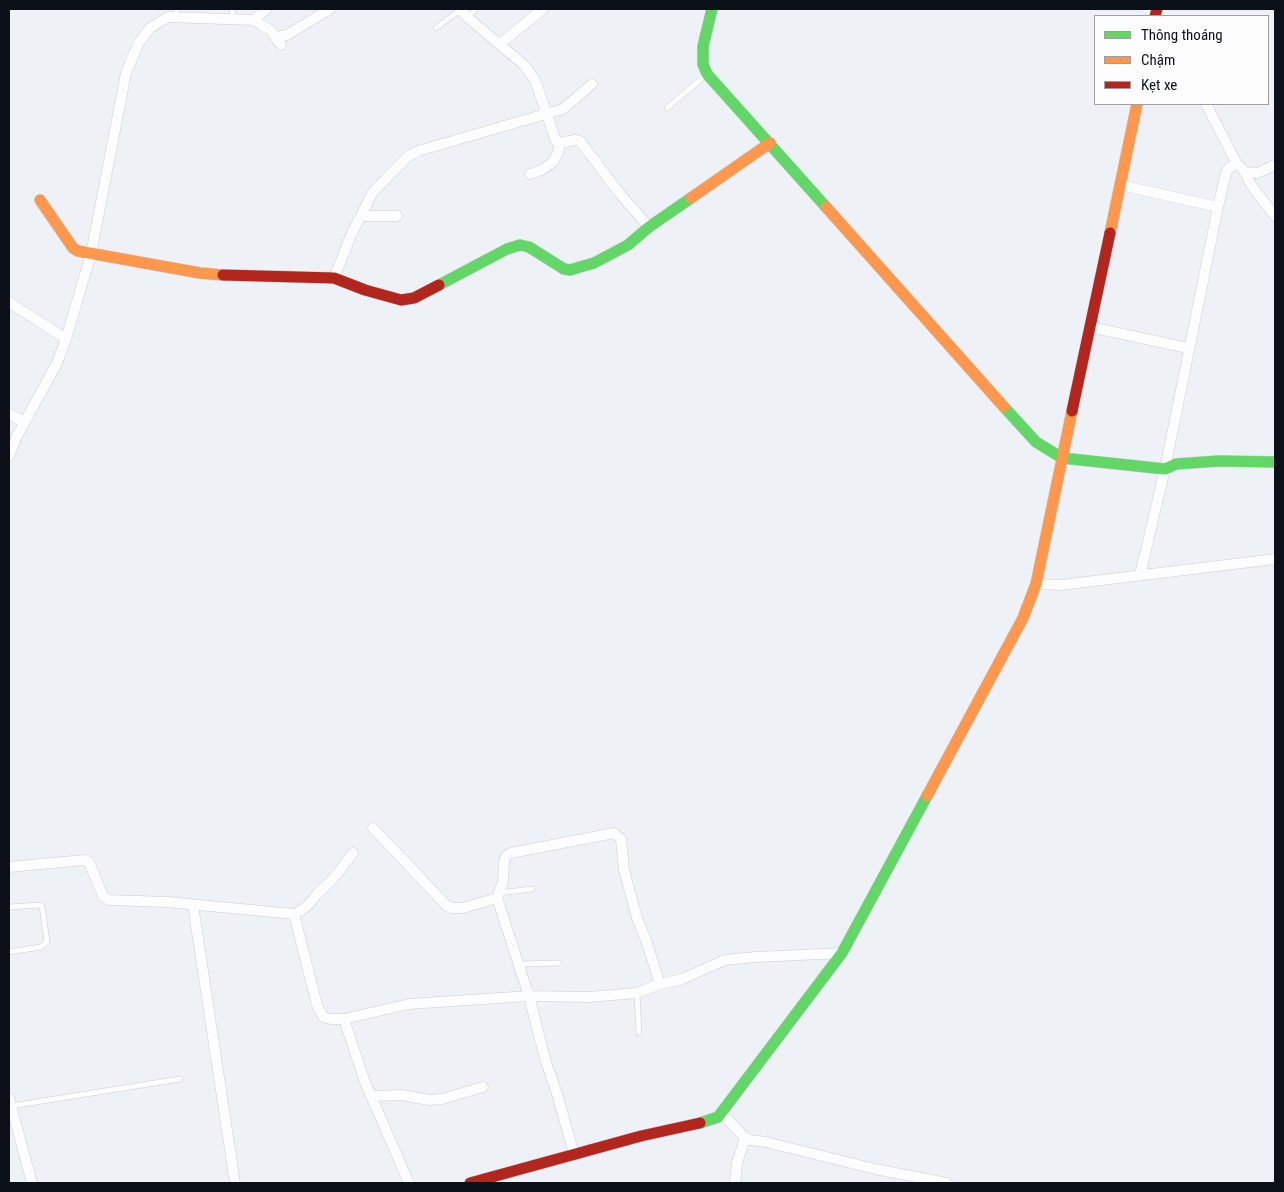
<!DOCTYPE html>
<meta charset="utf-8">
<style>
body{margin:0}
#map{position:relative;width:1284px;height:1192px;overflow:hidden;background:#eef1f6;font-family:"Roboto Condensed",sans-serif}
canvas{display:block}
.frame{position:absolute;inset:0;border:10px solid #0c1119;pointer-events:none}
.legend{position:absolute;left:1094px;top:15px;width:175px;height:90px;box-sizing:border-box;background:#fdfdfd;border:1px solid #9d9fa2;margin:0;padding:6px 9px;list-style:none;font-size:15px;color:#0c1119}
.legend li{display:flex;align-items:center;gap:10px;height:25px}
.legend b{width:25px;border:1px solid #9d9fa2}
</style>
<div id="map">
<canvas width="1284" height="1192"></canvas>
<div class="frame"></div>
<ul class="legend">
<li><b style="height:6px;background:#63d668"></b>Thông thoáng</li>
<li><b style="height:6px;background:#ff974d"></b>Chậm</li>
<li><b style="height:6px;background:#b3261e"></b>Kẹt xe</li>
</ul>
</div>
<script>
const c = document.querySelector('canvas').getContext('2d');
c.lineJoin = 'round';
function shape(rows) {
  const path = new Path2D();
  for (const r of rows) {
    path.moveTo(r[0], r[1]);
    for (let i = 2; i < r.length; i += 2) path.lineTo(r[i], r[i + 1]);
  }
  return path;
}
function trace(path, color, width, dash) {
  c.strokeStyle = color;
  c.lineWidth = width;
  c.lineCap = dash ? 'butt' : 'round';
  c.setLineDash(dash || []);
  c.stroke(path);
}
const lane = shape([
 [232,9,233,19],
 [1144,9,1153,16],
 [175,17,177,9],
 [467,17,476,9],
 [436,28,460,10],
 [667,108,707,74],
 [499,893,532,889],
 [9,907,39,905,42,906,47,942,41,947,9,952],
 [519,964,559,963],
 [637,993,639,1033],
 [11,1106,180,1079]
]);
const street = shape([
 [460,9,467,17,524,65,535,80,556,141,560,143,575,140,580,141,620,194,649,227],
 [254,20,266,9],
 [277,37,287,35,330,9],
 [501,43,543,9],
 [1206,104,1237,164,1245,172,1257,173,1275,165],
 [1245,172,1251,185,1275,216],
 [530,174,542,170,553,162,558,153,560,143],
 [1120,185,1218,207],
 [361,216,397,216],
 [334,278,351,235,373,192,407,157,418,151,563,109,592,84],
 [9,302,66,339],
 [1090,327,1188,348],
 [9,414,24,422],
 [9,456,17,436,57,363,66,339,91,254,126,73,138,44,150,28,168,17,254,20,271,31,281,45],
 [1140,575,1165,469,1218,207,1226,173,1229,168,1237,164],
 [1036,584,1061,585,1275,559],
 [373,828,447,906,452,908,463,908,497,898,529,996,589,997,637,993,660,984,682,979,725,960,756,957,842,953],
 [353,853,333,879,317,894,310,903,302,910,294,914,317,1005,323,1017,331,1019,344,1019,409,1004,529,996,545,1059,558,1097,574,1154],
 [9,867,84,860,89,862,103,896,109,900,167,902,294,914],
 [497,898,503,882,504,862,506,856,511,853,614,833,621,839,624,870,637,918,646,940,660,984],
 [193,905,235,1183],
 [344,1019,365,1082,409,1183],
 [372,1096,402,1095,429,1100,442,1099,483,1087],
 [9,1098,32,1183],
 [722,1113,745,1138,750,1140,766,1142,875,1169,947,1183],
 [735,1183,737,1163,745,1138]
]);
const fast = shape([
 [712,9,703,46,703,64,707,74,826,207],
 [439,285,507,249,520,245,529,247,564,269,570,270,594,263,628,245,649,227,691,198],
 [1004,407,1036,442,1062,458,1165,469,1176,464,1219,461,1275,462],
 [700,1123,718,1117,842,953,927,796]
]);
const slow = shape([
 [691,198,770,143],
 [40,200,73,248,78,251,200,273,223,275],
 [826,207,1004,407],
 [1110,233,1137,104],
 [927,796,1023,618,1036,584,1072,411]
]);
const jam = shape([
 [1155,16,1157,9],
 [223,275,334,278,365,290,401,300,414,298,439,285],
 [1072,411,1110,233],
 [470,1183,641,1136,700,1123]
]);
trace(lane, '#caced5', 6);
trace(street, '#caced5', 11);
trace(fast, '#caced5', 12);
trace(slow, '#caced5', 12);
trace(jam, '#caced5', 12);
trace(lane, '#fcfdfe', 5);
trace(street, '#fcfdfe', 10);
trace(fast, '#63d668', 11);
trace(slow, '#ff974d', 11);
trace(jam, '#b3261e', 11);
</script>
